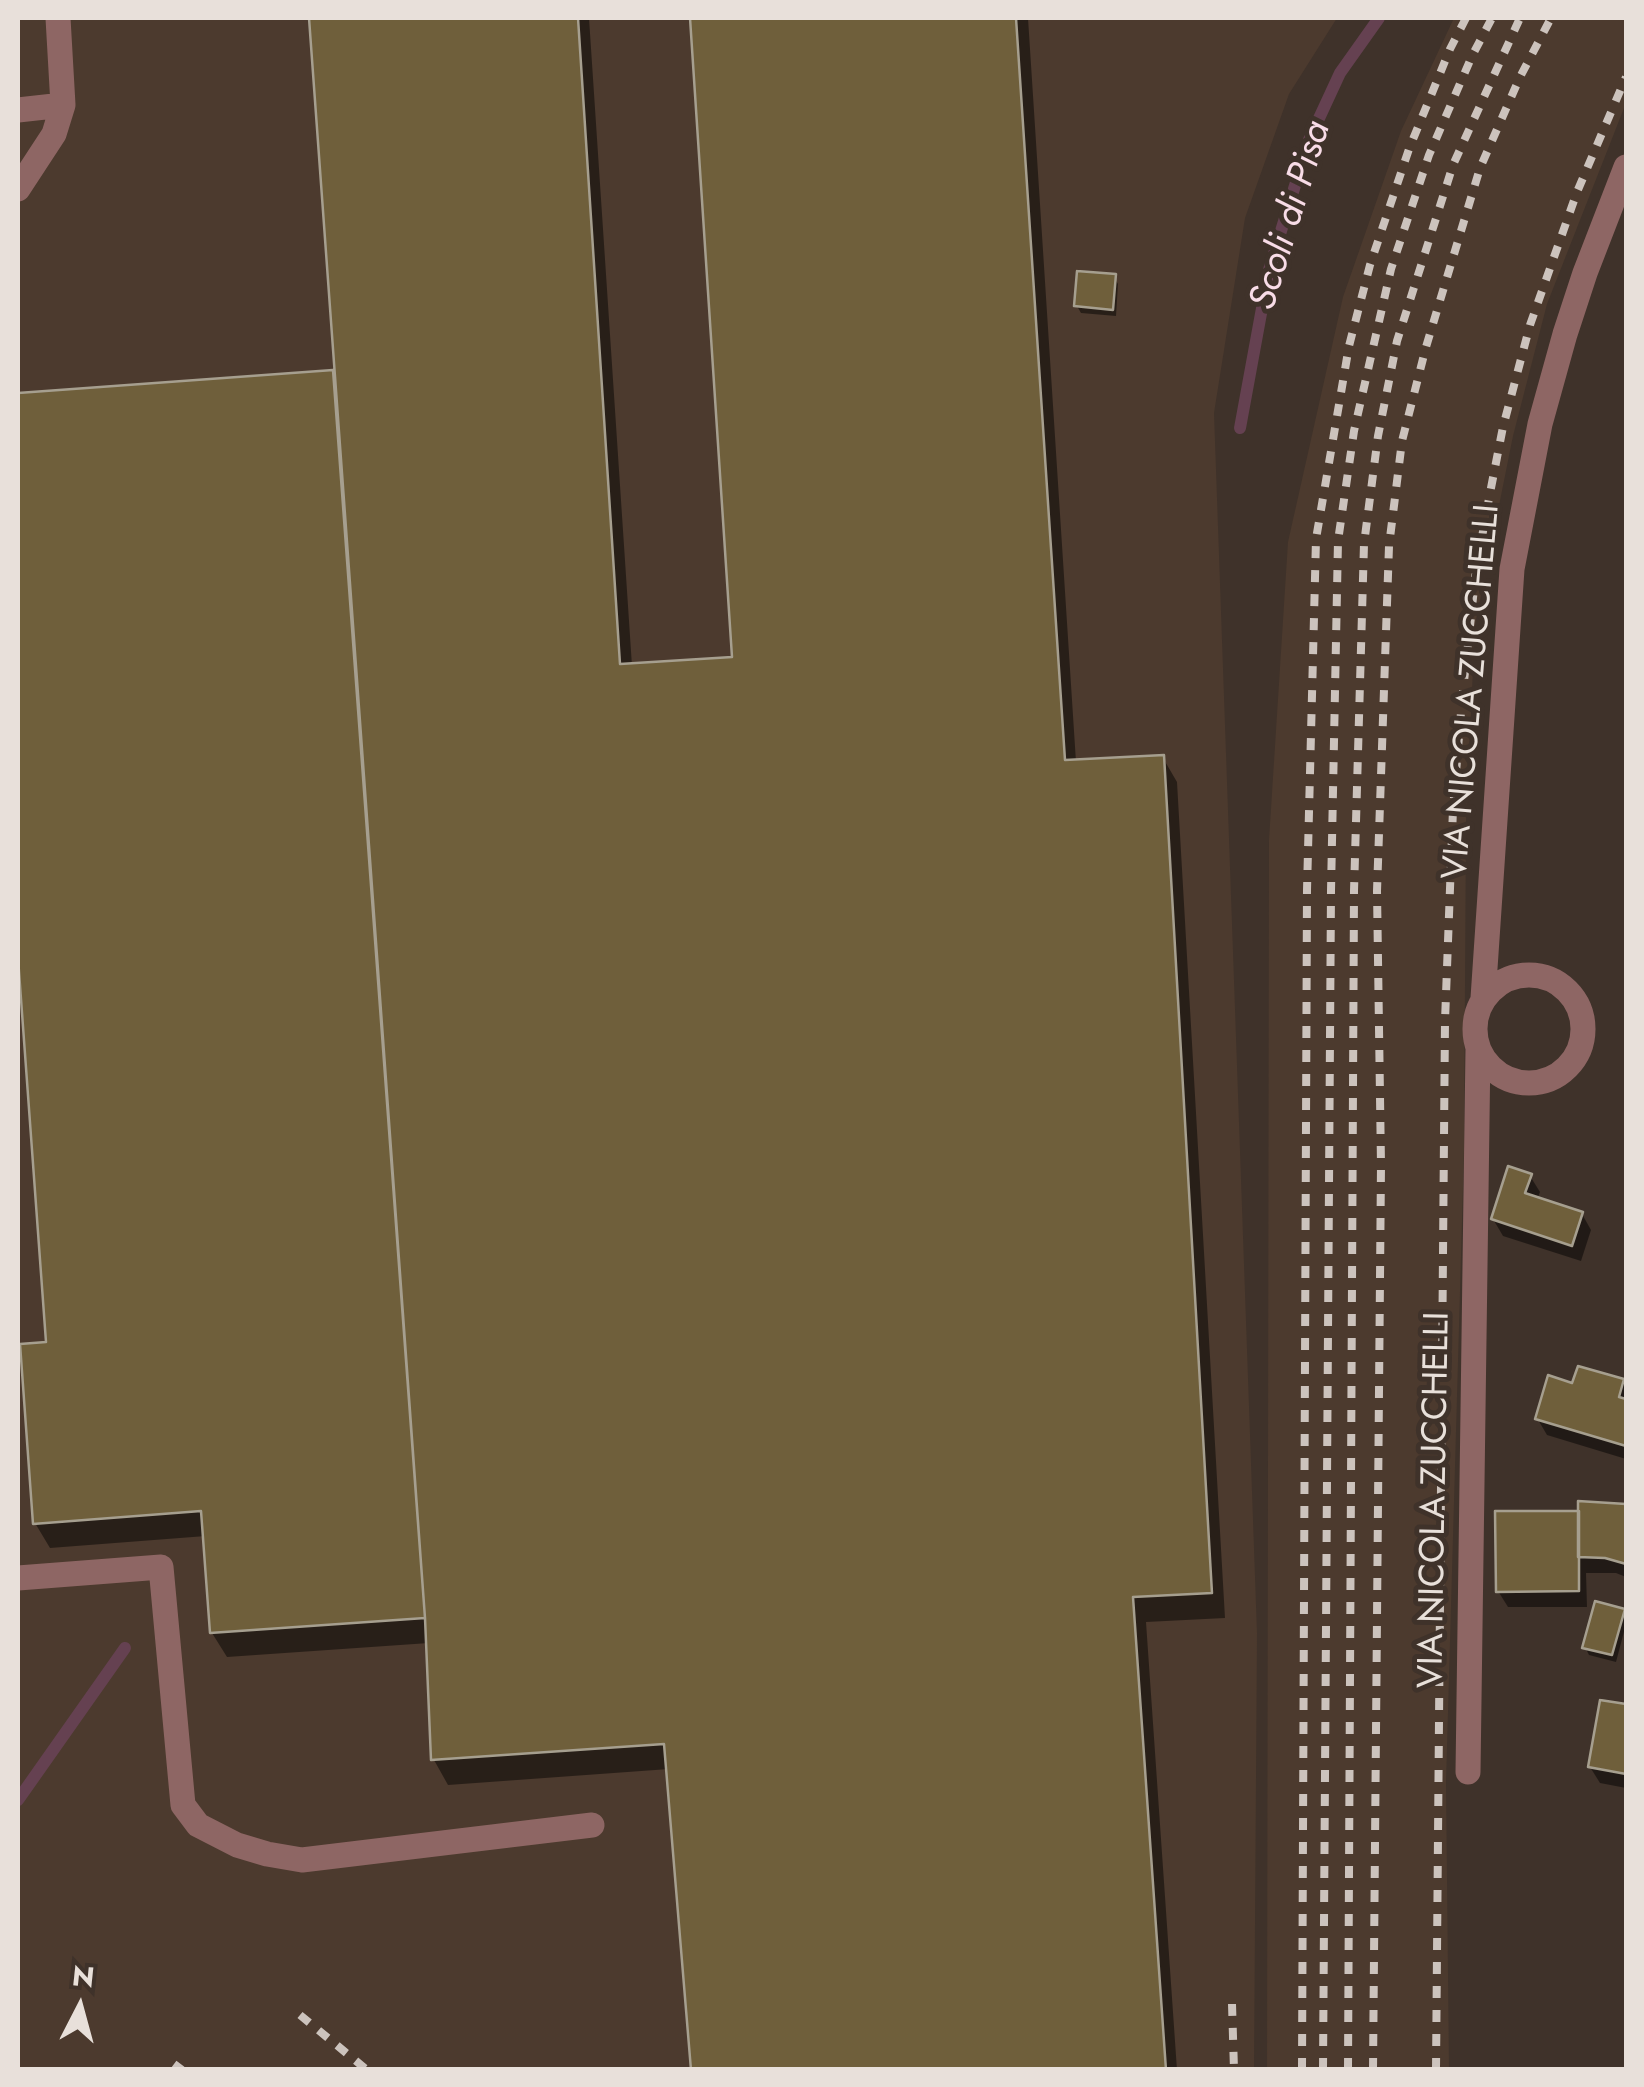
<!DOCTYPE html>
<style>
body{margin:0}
#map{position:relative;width:1644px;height:2087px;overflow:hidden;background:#3f322a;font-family:Jost,sans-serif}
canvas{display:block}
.frame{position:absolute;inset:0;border:20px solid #e8e0da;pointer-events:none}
.north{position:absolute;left:30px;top:1957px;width:100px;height:100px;-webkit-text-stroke:8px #3f322a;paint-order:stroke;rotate:6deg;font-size:28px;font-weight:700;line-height:40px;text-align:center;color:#e8e0da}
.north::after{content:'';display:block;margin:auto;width:35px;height:45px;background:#e8e0da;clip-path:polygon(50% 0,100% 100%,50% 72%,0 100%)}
</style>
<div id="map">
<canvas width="1644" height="2087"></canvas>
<div class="frame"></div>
<div class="north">N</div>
</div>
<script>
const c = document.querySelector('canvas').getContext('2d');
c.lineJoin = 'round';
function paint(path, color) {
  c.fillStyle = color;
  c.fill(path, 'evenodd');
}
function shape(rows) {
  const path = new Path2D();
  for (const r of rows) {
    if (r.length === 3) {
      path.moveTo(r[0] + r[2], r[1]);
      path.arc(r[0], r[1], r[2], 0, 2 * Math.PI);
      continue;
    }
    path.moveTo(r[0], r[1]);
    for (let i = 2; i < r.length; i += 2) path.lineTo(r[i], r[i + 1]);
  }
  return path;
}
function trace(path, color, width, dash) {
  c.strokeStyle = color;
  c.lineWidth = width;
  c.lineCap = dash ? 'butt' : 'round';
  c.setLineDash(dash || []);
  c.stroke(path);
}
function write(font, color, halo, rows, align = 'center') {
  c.font = font + ' Jost,sans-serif';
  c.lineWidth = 10;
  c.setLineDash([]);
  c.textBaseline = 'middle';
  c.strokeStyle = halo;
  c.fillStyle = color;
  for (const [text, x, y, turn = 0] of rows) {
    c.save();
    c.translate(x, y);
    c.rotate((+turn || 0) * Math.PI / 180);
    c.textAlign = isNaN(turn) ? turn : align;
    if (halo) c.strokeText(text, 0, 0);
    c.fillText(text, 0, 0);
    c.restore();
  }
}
paint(shape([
 [18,18,1337,18,1289,94,1245,218,1214,413,1257,1633,1254,2069,18,2069],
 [1454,18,1626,18,1626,103,1547,304,1513,436,1475,625,1466,822,1464,1151,1446,1782,1449,2069,1267,2070,1269,840,1288,542,1343,297,1401,131]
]), '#4c3a2e');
paint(shape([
 [312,18,589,18,632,666,735,659,692,18,1028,18,1076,762,1163,758,1177,782,1225,1618,1146,1622,1177,2070,694,2070,669,1769,448,1785,434,1760,429,1643,227,1657,212,1633,206,1536,50,1548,35,1523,48,1344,18,924,18,395,336,372],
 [1114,277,1118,284,1116,316,1081,313,1077,306],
 [1530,1176,1540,1192,1537,1199,1582,1214,1591,1230,1581,1261,1503,1236,1493,1219],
 [1622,1381,1626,1389,1626,1459,1547,1435,1537,1418,1574,1386],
 [1615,1504,1626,1506,1626,1577,1616,1573,1586,1573,1587,1607,1508,1607,1498,1591],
 [1624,1611,1626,1624,1616,1662,1589,1655,1585,1647],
 [1602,1702,1626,1707,1626,1788,1600,1783,1590,1767]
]), '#0007');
trace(shape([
 [1240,428,1269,270,1309,140,1340,73,1379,18],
 [18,1800,125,1648]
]), '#654151', 12);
const building = shape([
 [309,18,578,18,620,664,732,657,690,18,1016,18,1065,760,1164,755,1212,1593,1133,1597,1166,2070,691,2070,664,1744,431,1760,425,1618,309,18],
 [1077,271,1116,274,1113,310,1074,306,1077,271],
 [333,370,425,1618,210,1633,201,1511,33,1524,20,1344,46,1342,18,958,18,393,333,370],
 [1508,1166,1532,1174,1525,1193,1583,1212,1572,1246,1491,1219,1508,1166],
 [1578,1366,1624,1379,1619,1397,1626,1399,1626,1446,1535,1419,1548,1375,1572,1383,1578,1366],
 [1578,1501,1626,1504,1626,1564,1605,1558,1578,1557,1578,1501],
 [1495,1511,1579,1511,1579,1591,1496,1592,1495,1511],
 [1595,1601,1625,1609,1612,1655,1582,1648,1595,1601],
 [1600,1700,1626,1704,1626,1774,1588,1767,1600,1700]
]);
paint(building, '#6f5f3b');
trace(building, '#a69f8f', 2.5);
trace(shape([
 [18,110,63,105],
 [18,189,54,134,63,105,58,18],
 [1529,1029,54],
 [1483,998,1512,569,1540,424,1565,334,1585,273,1626,167],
 [18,1578,161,1567,183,1805,198,1825,237,1845,267,1854,302,1860,592,1825],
 [1468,1772,1478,1049]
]), '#8e6664', 25);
trace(shape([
 [1232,2004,1234,2070],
 [300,2015,367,2070],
 [174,2064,182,2070],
 [1302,2070,1307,890,1316,539,1349,346,1370,265,1409,149,1450,49,1466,18],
 [1323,2070,1331,891,1338,541,1354,431,1391,269,1429,155,1472,56,1492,18],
 [1348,2070,1354,891,1364,544,1378,436,1397,341,1453,165,1520,18],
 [1373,2070,1381,1165,1377,891,1389,546,1402,441,1426,347,1480,168,1520,77,1551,18],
 [1436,2070,1445,1021,1453,809,1462,700,1476,570,1490,493,1503,427,1530,325,1577,192,1626,77]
]), '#ccc3bd', 8, [12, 12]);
write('35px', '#e8e0da', '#3f322a', [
 ["VIA NICOLA ZUCCHELLI",1473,692,-85],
 ["VIA NICOLA ZUCCHELLI",1436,1500,-89]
]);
write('italic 38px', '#f8dce7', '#3f322a', [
 ["Scoli di Pisa",1292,216,-73]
]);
</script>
